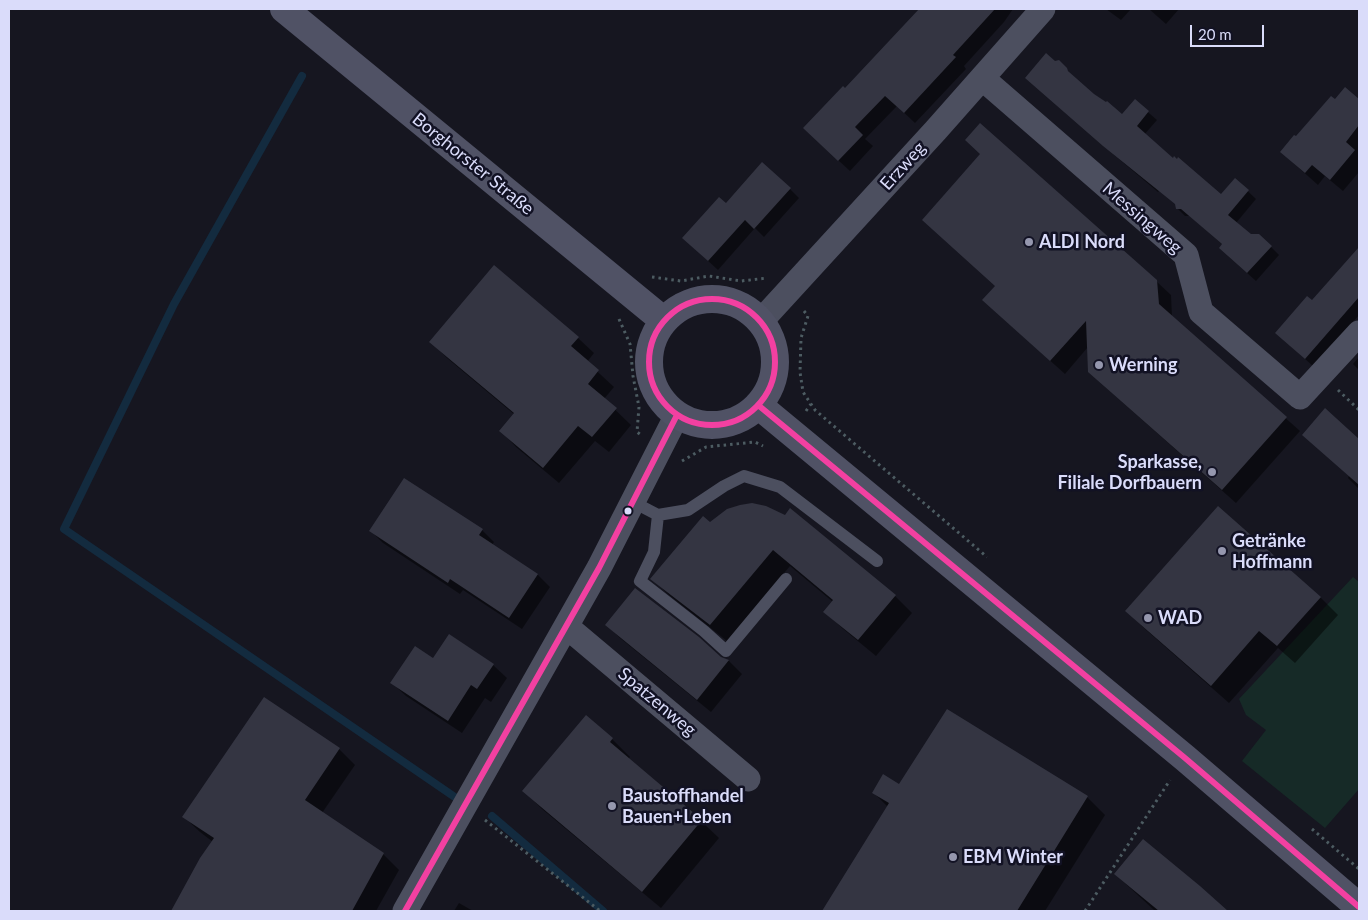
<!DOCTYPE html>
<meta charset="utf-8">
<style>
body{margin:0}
#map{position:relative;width:1368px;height:920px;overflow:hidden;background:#161620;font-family:Lato,sans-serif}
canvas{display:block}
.frame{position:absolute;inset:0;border:10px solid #dadcfa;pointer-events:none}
.scale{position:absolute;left:1190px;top:25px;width:74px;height:22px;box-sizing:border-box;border:2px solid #dadcfa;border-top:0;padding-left:6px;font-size:15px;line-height:18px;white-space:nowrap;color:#dadcfa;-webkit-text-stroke:4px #121224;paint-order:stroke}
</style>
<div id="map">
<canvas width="1368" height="920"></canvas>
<div class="frame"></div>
<div class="scale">20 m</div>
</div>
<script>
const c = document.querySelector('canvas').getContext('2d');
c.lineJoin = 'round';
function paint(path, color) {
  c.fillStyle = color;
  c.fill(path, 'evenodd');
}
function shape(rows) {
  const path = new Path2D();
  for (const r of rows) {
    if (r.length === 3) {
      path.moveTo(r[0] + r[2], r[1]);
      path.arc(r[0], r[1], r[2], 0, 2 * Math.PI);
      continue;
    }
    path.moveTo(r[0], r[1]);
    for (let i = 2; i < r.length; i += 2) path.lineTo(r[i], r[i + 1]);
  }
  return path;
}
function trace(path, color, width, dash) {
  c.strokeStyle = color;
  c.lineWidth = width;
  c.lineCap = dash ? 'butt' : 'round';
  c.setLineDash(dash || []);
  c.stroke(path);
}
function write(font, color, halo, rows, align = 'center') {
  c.font = font + ' Lato,sans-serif';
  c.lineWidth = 5;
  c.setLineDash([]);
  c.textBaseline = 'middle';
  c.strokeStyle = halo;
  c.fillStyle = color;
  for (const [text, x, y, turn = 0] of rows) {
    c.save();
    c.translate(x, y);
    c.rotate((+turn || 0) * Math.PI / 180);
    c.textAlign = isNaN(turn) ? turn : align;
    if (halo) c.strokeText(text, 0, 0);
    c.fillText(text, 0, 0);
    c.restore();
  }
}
paint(shape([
 [1353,577,1359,582,1359,789,1325,828,1242,761,1266,730,1246,715,1239,699]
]), '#162a27');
paint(shape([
 [920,9,1013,9,1004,22,964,66,966,69,915,123,897,106,865,139,873,146,850,171,815,139,845,90],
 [1106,9,1131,9,1121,20],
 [1149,9,1179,9,1166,24],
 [1055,62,1066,69,1093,95,1122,116,1135,101,1157,120,1144,135,1173,160,1221,196,1235,179,1256,199,1236,223,1250,236,1271,247,1279,255,1256,281,1228,256,1223,245,1190,216,1185,216,1177,208,1177,204,1160,190,1158,192,1113,154],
 [1345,89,1359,101,1359,153,1358,154,1359,156,1359,172,1343,191,1325,176,1318,185,1281,152,1335,101],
 [790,189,799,198,764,237,755,228,718,270,693,247,726,204],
 [923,220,1156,281,1171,295,1172,317,1300,431,1236,503,1104,386,1088,347,1065,374,997,313,996,286],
 [1359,249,1359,315,1314,367,1285,341,1312,302],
 [578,338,594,353,587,362,614,387,604,399,631,425,609,452,595,441,559,483,516,447,501,431,515,415,447,358,431,342],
 [1359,357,1359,370,1353,364],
 [1325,410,1359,441,1359,489,1348,478,1349,476],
 [791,509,895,596,912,613,876,656,842,628,825,612,833,602,790,566,727,641,669,595,652,579,709,523,785,516],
 [482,530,494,542,492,545,538,575,550,587,522,629,463,590,460,594,383,543,371,531],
 [1320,597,1338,615,1295,663,1278,648,1229,703,1145,629,1127,611],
 [607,625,729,661,742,674,711,712,620,638],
 [493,665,507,678,491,702,485,698,462,733,406,696,392,683],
 [264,698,339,749,355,765,322,813,383,854,399,870,376,911,172,911,202,859,213,842,200,832,184,817],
 [612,739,630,757,628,759,701,821,719,838,661,908,542,809,524,791],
 [900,785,1087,797,1105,815,1045,911,823,911,888,807,873,792],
 [1143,841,1226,911,1153,911,1154,910,1115,874],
 [459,903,473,911,454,911]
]), '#0007');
trace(shape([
 [302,76,174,304,64,529,462,802],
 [492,816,603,911]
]), '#132b3f', 8);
paint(shape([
 [919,9,995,9,953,55,956,57,904,113,885,96,855,127,863,135,838,161,803,128,843,86,845,88],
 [1046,53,1055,61,1059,60,1067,68,1068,71,1094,94,1106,102,1107,101,1122,114,1135,99,1149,111,1137,126,1173,158,1174,156,1177,159,1178,157,1221,194,1235,178,1249,190,1228,215,1251,234,1259,234,1272,246,1247,273,1219,248,1222,244,1181,209,1176,209,1175,204,1103,146,1025,78],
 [1345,87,1359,99,1359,125,1346,142,1355,150,1330,180,1312,165,1305,173,1280,152,1294,135,1296,136,1331,96,1335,99],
 [980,123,1157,280,1159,304,1287,417,1222,490,1088,372,1086,321,1050,361,982,300,995,286,922,220,980,154,965,140],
 [762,162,791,188,754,229,745,220,708,261,682,238,719,197,726,203],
 [1359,247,1359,297,1305,359,1275,333,1307,296,1312,300],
 [494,265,579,337,571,346,599,370,588,384,617,408,592,437,578,426,543,468,499,431,514,413,429,342],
 [1325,408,1359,439,1359,485,1302,435],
 [404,478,483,529,479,535,538,574,509,618,450,579,448,583,369,531],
 [752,503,766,506,785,515,790,508,896,595,858,640,823,612,833,600,773,550,710,625,650,579,703,516,710,522,727,509,740,505],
 [1218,506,1321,597,1277,646,1259,631,1211,686,1125,611],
 [635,588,699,637,721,657,729,660,697,700,605,625],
 [449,634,494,664,477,689,471,685,448,721,390,683,415,646,433,658],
 [264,697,340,748,305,800,384,853,352,911,171,911,200,858,214,838,182,817],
 [947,709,1088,796,1017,911,822,911,889,803,872,793,883,774,899,784],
 [586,715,613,738,610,742,702,820,642,892,522,791],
 [1143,839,1200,886,1228,911,1159,911,1114,874]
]), '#343542');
trace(shape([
 [652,277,681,281,709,276,741,281,767,278],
 [804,311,808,316,801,338,800,372,803,392,815,410,987,557],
 [619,319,630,344,633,376,639,407,637,432,641,435],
 [1338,390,1359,410],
 [806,411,811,404],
 [682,461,706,447,755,442,763,446],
 [485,820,600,911],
 [1312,829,1359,869],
 [1085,911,1170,780]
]), '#4d5c62', 3, [2.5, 4]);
trace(shape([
 [633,502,658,515,688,510,724,486,744,476,780,487,877,561],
 [658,515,654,552,640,581,704,631,726,651,786,579]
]), '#4c4f5f', 12);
trace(shape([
 [982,78,1186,255,1201,312,1300,397,1359,333],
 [761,321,936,130,1043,9],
 [566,626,748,779],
 [405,911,599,568,677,415]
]), '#4c4f5f', 25);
trace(shape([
 [284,9,663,320],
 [712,362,63],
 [758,405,1185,758,1359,907]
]), '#505265', 28);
trace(shape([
 [712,362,63],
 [758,405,1185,758,1359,907],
 [405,911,599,568,677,415]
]), '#f240a1', 6);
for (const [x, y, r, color] of [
 [1029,242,5,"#9597ae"],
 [1099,365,5,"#9597ae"],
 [1212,472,5,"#9597ae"],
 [628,511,4.5,"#dadcfa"],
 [1222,551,5,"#9597ae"],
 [1148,618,5,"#9597ae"],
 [612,806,5,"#9597ae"],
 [953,857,5,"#9597ae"]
]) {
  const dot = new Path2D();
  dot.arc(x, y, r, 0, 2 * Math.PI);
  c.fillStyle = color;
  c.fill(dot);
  trace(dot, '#121224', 2);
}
write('18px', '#dadcfa', '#121224', [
 ["Borghorster Straße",473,164,39],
 ["Erzweg",903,166,-48],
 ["Messingweg",1142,218,41],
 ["Spatzenweg",657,702,40]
]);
write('bold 18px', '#dadcfa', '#121224', [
 ["ALDI Nord",1039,242],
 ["Werning",1109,365],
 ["Sparkasse,",1202,462,"right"],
 ["Filiale Dorfbauern",1202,483,"right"],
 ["Getränke",1232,541],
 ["Hoffmann",1232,562],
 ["WAD",1158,618],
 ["Baustoffhandel",622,796],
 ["Bauen+Leben",622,817],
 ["EBM Winter",963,857]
], 'left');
</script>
